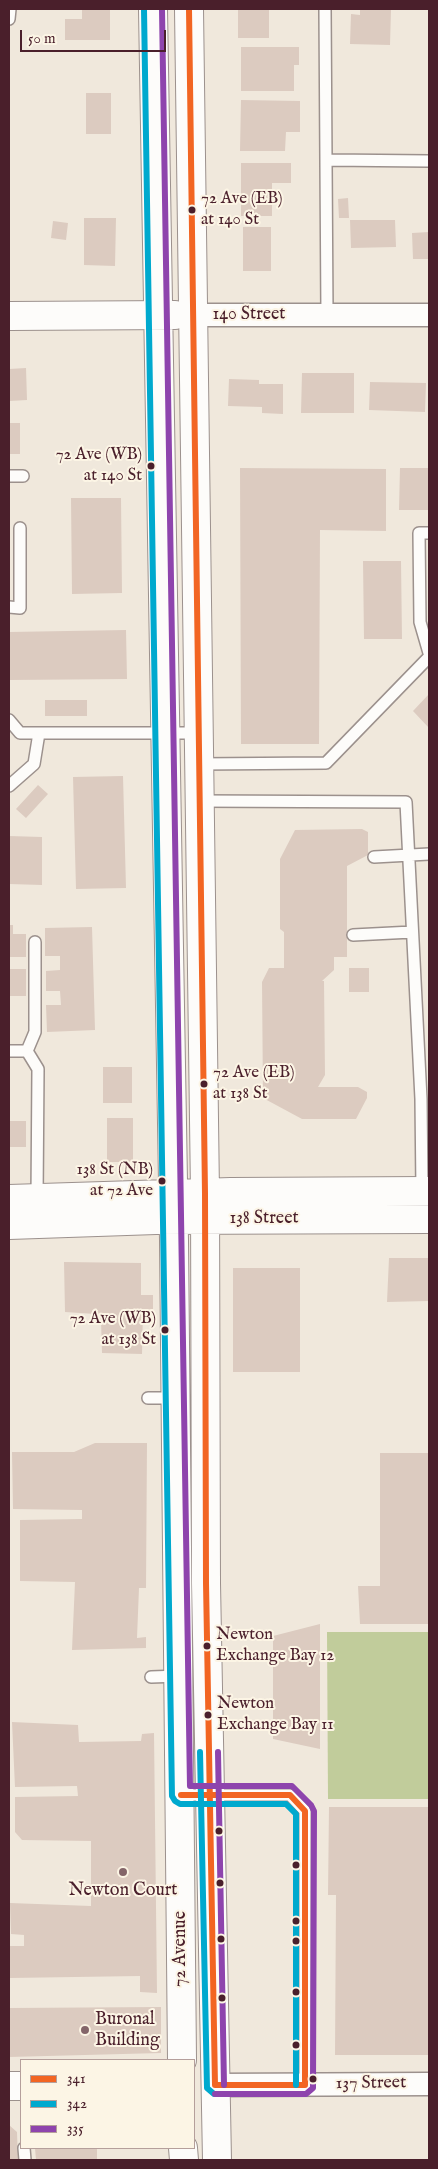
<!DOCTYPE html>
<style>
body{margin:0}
#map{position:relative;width:438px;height:2169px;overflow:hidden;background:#f0e8dc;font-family:"IM FELL English",serif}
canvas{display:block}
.frame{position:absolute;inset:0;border:10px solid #4a1f2b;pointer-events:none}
.legend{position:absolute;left:20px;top:2059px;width:175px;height:90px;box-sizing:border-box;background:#fcf5e5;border:1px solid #b59f9b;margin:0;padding:6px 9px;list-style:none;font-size:15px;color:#4a1f2b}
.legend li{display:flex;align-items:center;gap:10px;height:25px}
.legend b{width:25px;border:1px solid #b59f9b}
.scale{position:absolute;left:20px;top:30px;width:146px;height:22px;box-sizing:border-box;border:2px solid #4a1f2b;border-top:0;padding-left:6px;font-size:15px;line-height:18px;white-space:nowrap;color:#4a1f2b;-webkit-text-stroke:4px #fcf5e5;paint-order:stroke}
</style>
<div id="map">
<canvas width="438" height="2169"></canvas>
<div class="frame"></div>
<ul class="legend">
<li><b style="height:6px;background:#f26522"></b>341</li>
<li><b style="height:6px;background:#00a9ce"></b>342</li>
<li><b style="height:6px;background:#8e44ad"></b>335</li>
</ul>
<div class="scale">50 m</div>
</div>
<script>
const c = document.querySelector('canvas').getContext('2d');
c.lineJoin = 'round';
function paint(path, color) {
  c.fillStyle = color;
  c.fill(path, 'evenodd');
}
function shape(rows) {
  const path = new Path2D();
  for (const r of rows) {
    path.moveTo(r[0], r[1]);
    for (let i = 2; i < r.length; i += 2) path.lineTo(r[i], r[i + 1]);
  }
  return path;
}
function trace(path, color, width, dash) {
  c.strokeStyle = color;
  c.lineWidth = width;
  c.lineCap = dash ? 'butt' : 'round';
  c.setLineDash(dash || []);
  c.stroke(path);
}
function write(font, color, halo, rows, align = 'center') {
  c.font = font + ' "IM FELL English",serif';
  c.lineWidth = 4;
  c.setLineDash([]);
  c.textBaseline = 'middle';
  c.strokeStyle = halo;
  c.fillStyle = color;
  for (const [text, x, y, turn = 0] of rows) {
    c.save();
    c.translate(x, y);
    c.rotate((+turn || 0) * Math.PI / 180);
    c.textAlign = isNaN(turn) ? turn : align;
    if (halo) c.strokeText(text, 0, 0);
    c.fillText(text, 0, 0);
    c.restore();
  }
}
paint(shape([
 [327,1632,429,1632,429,1799,328,1799]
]), '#c1cc9b');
paint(shape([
 [82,9,110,9,110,40,65,40,65,19,82,19],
 [238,9,269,9,269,38,238,38],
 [360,9,391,9,390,45,350,44,351,14,360,15],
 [241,47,299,47,299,65,294,65,294,91,241,91],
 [86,93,111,93,111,134,86,134],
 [241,100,300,101,300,132,286,132,285,151,240,151],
 [241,163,291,163,291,183,272,183,272,216,241,216],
 [348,198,349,218,339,218,338,199],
 [84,218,116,218,115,266,84,265],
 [350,220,395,220,396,247,351,248],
 [53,221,68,223,66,240,51,238],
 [243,227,271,227,271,271,243,271],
 [429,232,429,259,413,259,412,233],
 [26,368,27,400,9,401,9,369],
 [302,373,354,373,354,413,301,413],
 [229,379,259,380,259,384,283,384,283,414,262,413,262,407,228,406],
 [370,382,426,383,425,412,369,410],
 [9,423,20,423,20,454,9,454],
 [240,468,386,469,386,531,320,530,319,744,241,744],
 [400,468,429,468,429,510,399,510],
 [71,498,121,498,122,593,72,594],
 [363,561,401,561,402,639,364,639],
 [126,630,127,679,10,680,9,632],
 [429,694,429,728,413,711],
 [45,700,87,700,87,716,45,716],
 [123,776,126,888,76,889,73,777],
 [38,785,48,794,26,818,16,809],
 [362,829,368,832,368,855,347,866,347,957,334,957,334,970,322,981,324,981,325,1075,318,1087,358,1087,367,1092,367,1098,356,1119,302,1119,263,1098,262,982,269,968,284,968,284,932,280,929,280,859,295,830],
 [9,836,42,837,42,885,9,884],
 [9,925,13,925,13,934,26,934,26,957,9,957],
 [92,927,95,1030,47,1032,46,1005,61,1005,60,991,46,991,46,971,60,970,60,956,45,956,45,928],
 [349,968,369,968,369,992,349,992],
 [9,969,26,969,26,996,9,996],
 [103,1067,132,1067,132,1103,103,1103],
 [107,1118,133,1118,133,1162,107,1162],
 [9,1121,26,1121,26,1147,9,1147],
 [389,1258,429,1258,429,1301,387,1302],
 [64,1262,141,1263,141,1295,153,1295,153,1309,143,1310,142,1354,102,1353,101,1320,95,1314,65,1312],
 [233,1268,300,1268,300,1372,233,1372],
 [95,1443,147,1443,146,1588,139,1588,137,1638,146,1637,146,1648,72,1650,75,1582,20,1581,20,1520,82,1519,82,1510,13,1509,12,1452,74,1452],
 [380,1453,429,1453,429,1624,360,1624,358,1586,380,1586],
 [320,1624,320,1749,273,1739,273,1636],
 [12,1722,78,1725,79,1742,141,1741,142,1734,154,1733,157,1993,140,1992,140,1976,10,1978,10,1946,24,1946,24,1935,11,1934,10,1903,91,1906,91,1841,22,1840,15,1832,15,1797,78,1796,77,1786,15,1787],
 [329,1807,429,1807,429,2055,335,2055,336,1895,328,1895],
 [161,2007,161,2053,9,2057,9,2008],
 [9,2125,17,2132,18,2160,9,2160],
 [35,2148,97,2148,97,2160,36,2160]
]), '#dccbc0');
const lane = shape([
 [325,9,327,315],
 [9,19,10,9],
 [328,160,429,161],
 [9,476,23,476],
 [429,533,419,533,420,622,429,653],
 [9,607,20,608,20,528],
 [9,720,20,733,198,733],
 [199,764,326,763,429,657],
 [9,786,34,764,39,733],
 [200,801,406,802,421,1099,422,1191],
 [374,857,429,854],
 [353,935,412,932],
 [9,1051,27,1051,35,1032,35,942],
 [27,1051,38,1069,37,1198],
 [148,1398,176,1398],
 [151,1677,179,1676],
 [181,1795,290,1795,305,1811,305,2085],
 [24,2148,25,2160]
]);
const street = shape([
 [194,315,429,315],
 [215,2085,429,2084]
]);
const secondary = shape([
 [153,9,174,1241,182,2060],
 [189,9,205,1193,206,1583,217,2160],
 [9,316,175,315],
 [9,1199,231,1192,429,1191],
 [9,1225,156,1220,429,1219],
 [9,2086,21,2086],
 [183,2148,184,2160]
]);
trace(lane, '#9c918d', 14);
trace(street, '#9c918d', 25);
trace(secondary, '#9c918d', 30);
trace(lane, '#fdfcfa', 11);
trace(street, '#fdfcfa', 22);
trace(secondary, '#fdfcfa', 28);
trace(shape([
 [189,9,205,1193,206,1583,215,2085,305,2085],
 [181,1795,290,1795,305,1811,305,2085]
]), '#f26522', 6);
trace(shape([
 [144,9,172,1796,175,1801,180,1804,286,1804,296,1814,296,2085],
 [200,1752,207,2088,214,2094,305,2094]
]), '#00a9ce', 6);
trace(shape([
 [162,9,190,1786,292,1786,311,1805,314,1811,313,2088,306,2094,215,2094],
 [218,1752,224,2085]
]), '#8e44ad', 6);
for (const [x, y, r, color] of [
 [192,210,4.5,"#4a1f2b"],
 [151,466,4.5,"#4a1f2b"],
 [204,1084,4.5,"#4a1f2b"],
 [162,1181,4.5,"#4a1f2b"],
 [165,1330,4.5,"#4a1f2b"],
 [207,1646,4.5,"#4a1f2b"],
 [208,1715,4.5,"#4a1f2b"],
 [219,1831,4.5,"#4a1f2b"],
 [296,1865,4.5,"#4a1f2b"],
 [123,1872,5,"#846569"],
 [220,1883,4.5,"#4a1f2b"],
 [296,1921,4.5,"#4a1f2b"],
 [221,1939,4.5,"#4a1f2b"],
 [296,1941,4.5,"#4a1f2b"],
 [296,1992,4.5,"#4a1f2b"],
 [222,1998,4.5,"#4a1f2b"],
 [85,2030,5,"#846569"],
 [296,2045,4.5,"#4a1f2b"],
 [313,2079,4.5,"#4a1f2b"]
]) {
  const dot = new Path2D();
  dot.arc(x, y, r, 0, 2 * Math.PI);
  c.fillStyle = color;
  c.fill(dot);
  trace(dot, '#fcf5e5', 2);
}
write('17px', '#4a1f2b', '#fcf5e5', [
 ["72 Ave (EB)",201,200],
 ["at 140 St",201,221],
 ["72 Ave (WB)",142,456,"right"],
 ["at 140 St",142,477,"right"],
 ["72 Ave (EB)",213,1074],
 ["at 138 St",213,1095],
 ["138 St (NB)",153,1171,"right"],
 ["at 72 Ave",153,1192,"right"],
 ["72 Ave (WB)",156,1320,"right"],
 ["at 138 St",156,1341,"right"],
 ["Newton",216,1636],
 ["Exchange Bay 12",216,1657],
 ["Newton",217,1705],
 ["Exchange Bay 11",217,1726]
], 'left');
write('18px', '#4a1f2b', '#fcf5e5', [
 ["140 Street",249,315],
 ["138 Street",264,1219],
 ["72 Avenue",181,1949,-90],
 ["137 Street",371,2084,-1]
]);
write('18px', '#4a1f2b', '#fcf5e5', [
 ["Newton Court",123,1891],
 ["Buronal",95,2020,"left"],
 ["Building",95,2041,"left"]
]);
</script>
